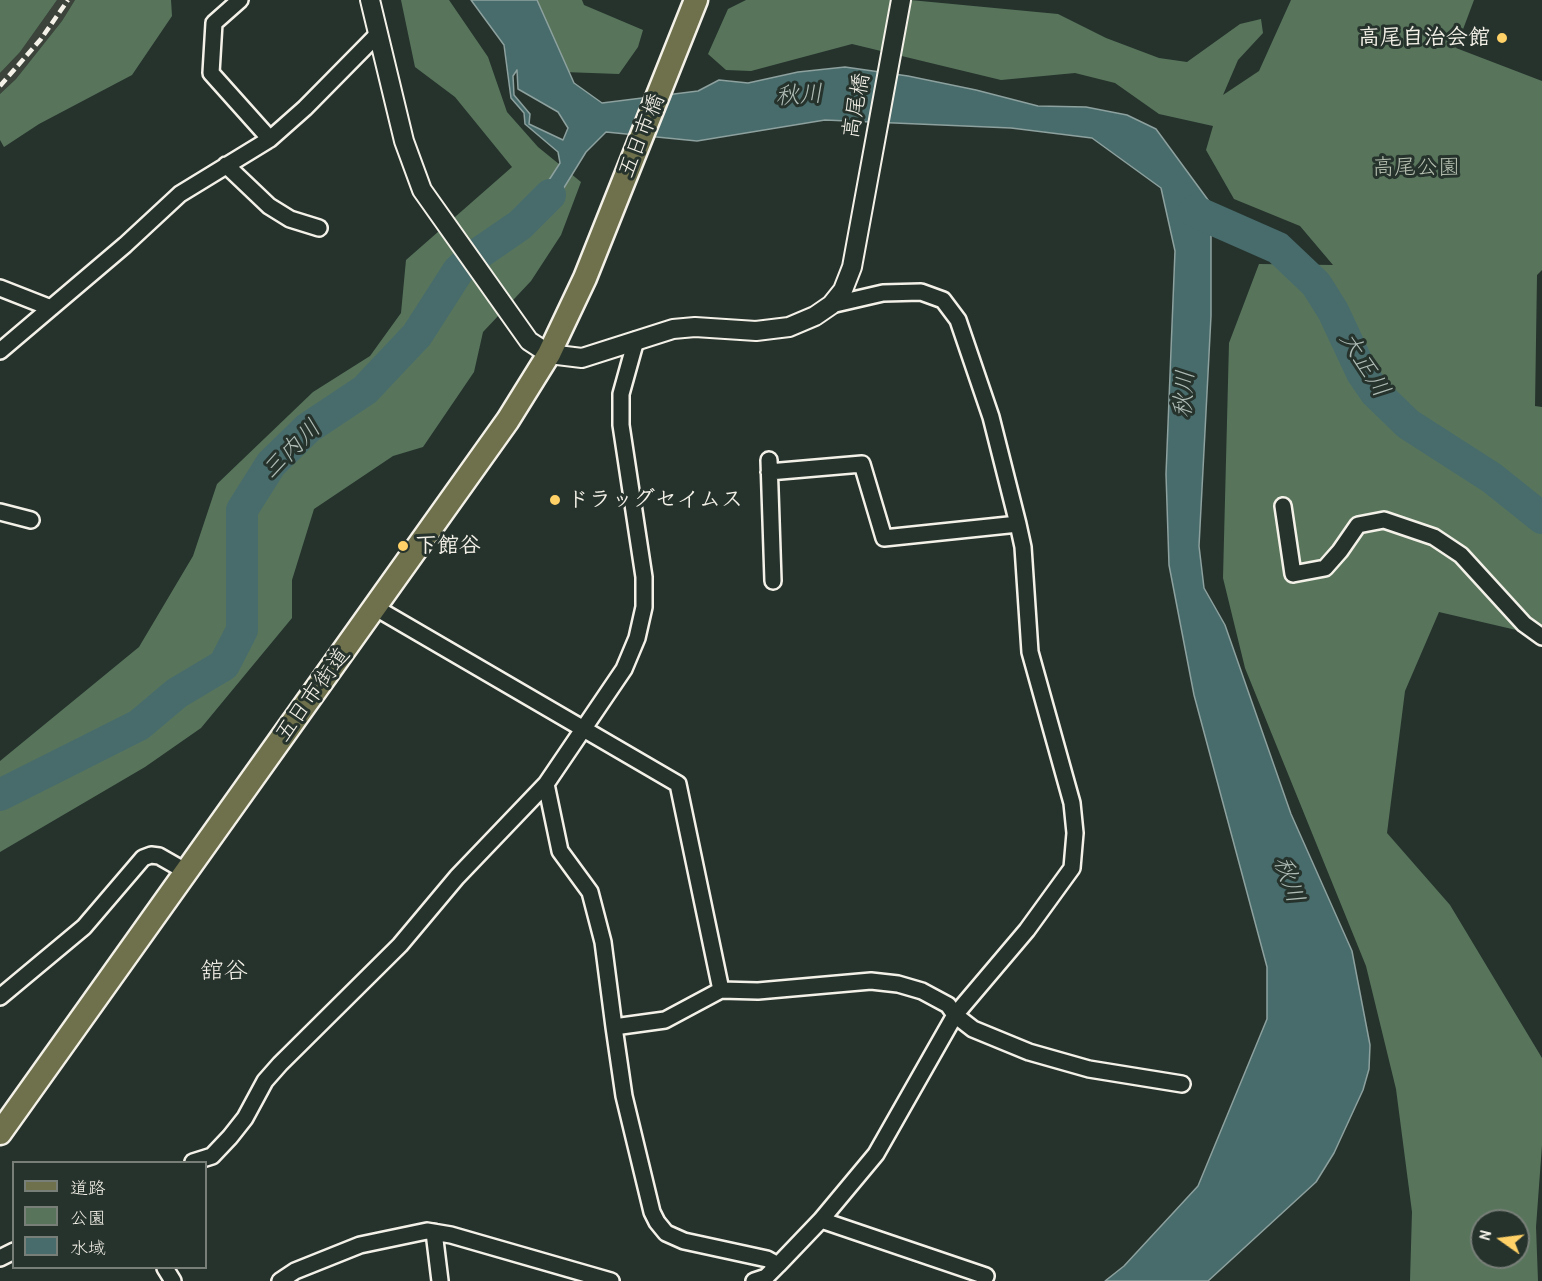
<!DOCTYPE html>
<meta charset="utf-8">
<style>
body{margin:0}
#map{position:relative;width:1542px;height:1281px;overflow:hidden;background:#26332d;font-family:"Patrick Hand","Klee One",sans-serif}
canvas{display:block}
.legend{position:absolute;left:12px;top:1161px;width:195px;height:108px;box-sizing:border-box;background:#26332d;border:2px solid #787f78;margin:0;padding:8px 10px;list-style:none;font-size:18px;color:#f4f1e8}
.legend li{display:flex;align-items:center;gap:12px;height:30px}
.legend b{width:30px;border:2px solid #787f78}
.north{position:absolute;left:1470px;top:1209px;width:60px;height:60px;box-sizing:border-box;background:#26332d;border:2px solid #787f78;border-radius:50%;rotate:284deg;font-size:16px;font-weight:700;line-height:24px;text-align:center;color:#f4f1e8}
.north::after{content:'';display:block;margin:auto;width:21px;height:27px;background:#ffd166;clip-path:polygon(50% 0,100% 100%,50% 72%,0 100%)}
</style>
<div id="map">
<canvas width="1542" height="1281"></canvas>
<ul class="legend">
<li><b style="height:8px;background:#6e714b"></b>道路</li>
<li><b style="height:16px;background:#58755c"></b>公園</li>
<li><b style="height:16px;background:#486c6c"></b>水域</li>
</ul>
<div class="north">N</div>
</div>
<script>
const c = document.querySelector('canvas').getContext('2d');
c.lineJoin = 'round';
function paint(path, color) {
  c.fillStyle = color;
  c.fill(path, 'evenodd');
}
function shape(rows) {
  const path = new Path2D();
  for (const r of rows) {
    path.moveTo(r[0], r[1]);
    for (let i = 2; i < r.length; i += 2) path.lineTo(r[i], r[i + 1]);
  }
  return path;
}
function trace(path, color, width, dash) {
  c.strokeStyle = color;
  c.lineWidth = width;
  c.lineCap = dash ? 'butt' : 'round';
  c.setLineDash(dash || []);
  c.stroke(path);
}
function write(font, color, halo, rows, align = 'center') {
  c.font = font + ' "Patrick Hand","Klee One",sans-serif';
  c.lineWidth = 6;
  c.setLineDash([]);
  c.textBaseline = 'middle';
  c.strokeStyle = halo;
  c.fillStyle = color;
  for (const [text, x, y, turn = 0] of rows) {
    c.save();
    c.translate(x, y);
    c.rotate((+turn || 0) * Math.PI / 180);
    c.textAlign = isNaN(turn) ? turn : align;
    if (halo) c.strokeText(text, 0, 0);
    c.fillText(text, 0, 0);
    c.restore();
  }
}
paint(shape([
 [57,0,75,0,62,21,16,79,0,94,0,73,20,52]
]), '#3c433a');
paint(shape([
 [0,0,57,0,20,52,0,73],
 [75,0,171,0,172,16,132,75,39,124,4,147,0,140,0,94,16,79,62,21],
 [401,0,449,0,488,57,507,112,538,147,581,182,561,235,531,281,483,332,474,372,423,447,393,456,314,509,292,580,292,618,201,728,145,767,0,852,0,761,139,647,193,556,217,484,313,392,370,356,401,313,406,260,512,167,455,97,415,67],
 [526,0,582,0,584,5,643,30,638,47,619,74,564,72],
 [746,0,910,0,1058,14,1106,38,1159,58,1187,62,1240,24,1261,19,1263,33,1238,60,1223,95,1259,71,1291,0,1474,0,1456,48,1542,81,1542,270,1537,275,1535,406,1542,407,1542,636,1439,612,1405,691,1387,833,1450,905,1542,1058,1542,1145,1536,1227,1538,1281,1410,1281,1412,1212,1396,1089,1366,966,1245,668,1223,578,1229,343,1259,264,1333,265,1300,226,1234,199,1206,150,1213,126,1159,114,1115,83,1075,73,1001,80,852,44,751,71,726,70,708,54,728,9],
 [1482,1221,1518,1221,1518,1257,1482,1257]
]), '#58755c');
const water = shape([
 [471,0,537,0,574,83,602,103,698,91,719,80,748,83,798,72,845,67,908,76,976,90,1038,106,1086,107,1127,115,1156,129,1211,204,1211,316,1199,546,1204,588,1225,625,1291,814,1352,951,1370,1045,1369,1069,1363,1090,1334,1153,1316,1182,1208,1281,1105,1281,1124,1266,1198,1186,1267,1019,1267,967,1194,695,1169,565,1166,474,1175,251,1161,188,1092,138,1011,128,825,120,697,141,606,132,586,152,549,212,520,225,560,163,558,152,525,124,524,113,511,98,504,45,471,0],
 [517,70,518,89,558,112,568,128,563,140,529,124,530,114,514,95,513,76,517,70]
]);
paint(water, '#486c6c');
trace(water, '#8da19e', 1.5);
trace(shape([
 [1194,211,1278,248,1316,284,1333,311,1362,373,1375,392,1408,424,1492,478,1542,518],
 [0,795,139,725,177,693,224,665,242,630,242,510,271,464,308,428,365,390,417,335,458,271,472,258,520,225,550,195]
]), '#486c6c', 32);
const minor = shape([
 [240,0,214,23,211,73,270,139],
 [226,165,269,206,290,219,319,228],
 [0,288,51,308],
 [0,351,125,245,180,194,270,139,305,108,377,35],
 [769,460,773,581],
 [769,472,862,464,884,538,1018,524],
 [1283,506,1293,574,1325,568,1340,551,1358,525,1384,520,1434,537,1461,555,1524,624,1542,637],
 [0,512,31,520],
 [376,608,678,784,721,990],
 [546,784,560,851,590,892,603,942,614,1027],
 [0,997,84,927,143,858,151,855,159,856,187,872],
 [193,1162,212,1156,230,1137,245,1118,265,1081,280,1064,400,945,457,877,546,784,624,669,637,638,644,607,644,577,621,425,621,394,636,340],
 [821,1220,986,1276],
 [434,1232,440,1281],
 [0,1258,14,1251],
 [778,1265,767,1259,684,1241,666,1233,657,1222,652,1212,624,1096,614,1027,665,1020,721,990,758,991,871,981,898,984,922,991,948,1005,955,1015,973,1029,1029,1052,1089,1069,1182,1084],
 [165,1268,173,1281],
 [280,1281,295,1271,360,1245,427,1231,451,1235,611,1281],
 [754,1281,766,1277,778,1265,821,1220,876,1154,955,1015,1027,930,1072,868,1075,833,1072,803,1030,652,1023,547,1018,524,991,417,958,320,943,300,921,292,883,293,831,305]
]);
const tertiary = shape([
 [370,0,404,141,422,190,529,341,549,354,582,358,673,329,695,327,756,331,789,327,815,316,831,305,843,290,852,267,901,0]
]);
const primary = shape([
 [0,1133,508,420,549,354,585,278,696,0]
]);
trace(minor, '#f4f1e8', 20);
trace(tertiary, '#f4f1e8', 22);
trace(primary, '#f4f1e8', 27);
trace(minor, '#26332d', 15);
trace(tertiary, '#26332d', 18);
trace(primary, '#6e714b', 22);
trace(shape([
 [0,86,41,39,68,0]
]), '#f4f1e8', 4.5, [9, 4.5]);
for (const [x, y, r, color] of [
 [1502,38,6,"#ffd166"],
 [555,500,6,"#ffd166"],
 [403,546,6,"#ffd166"]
]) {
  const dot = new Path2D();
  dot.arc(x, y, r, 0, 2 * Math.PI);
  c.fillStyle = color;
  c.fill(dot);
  trace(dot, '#26332d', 2);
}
write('bold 22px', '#f4f1e8', '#26332d', [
 ["高尾自治会館",1490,38,"right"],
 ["ドラッグセイムス",567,500],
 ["下館谷",415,546]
], 'left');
write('22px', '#f4f1e8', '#26332d', [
 ["高尾橋",857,106,-80],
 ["五日市橋",642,136,-68],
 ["五日市街道",313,695,-54]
]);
write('22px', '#b6bfb0', '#26332d', [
 ["高尾公園",1416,168]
]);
write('italic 24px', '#afbcb6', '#26332d', [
 ["秋川",799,96,-4],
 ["大正川",1364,365,58],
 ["秋川",1185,394,-86],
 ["三内川",292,450,-45],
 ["秋川",1288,880,71]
]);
write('24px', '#f4f1e8', '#26332d', [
 ["舘谷",224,972]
]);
</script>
